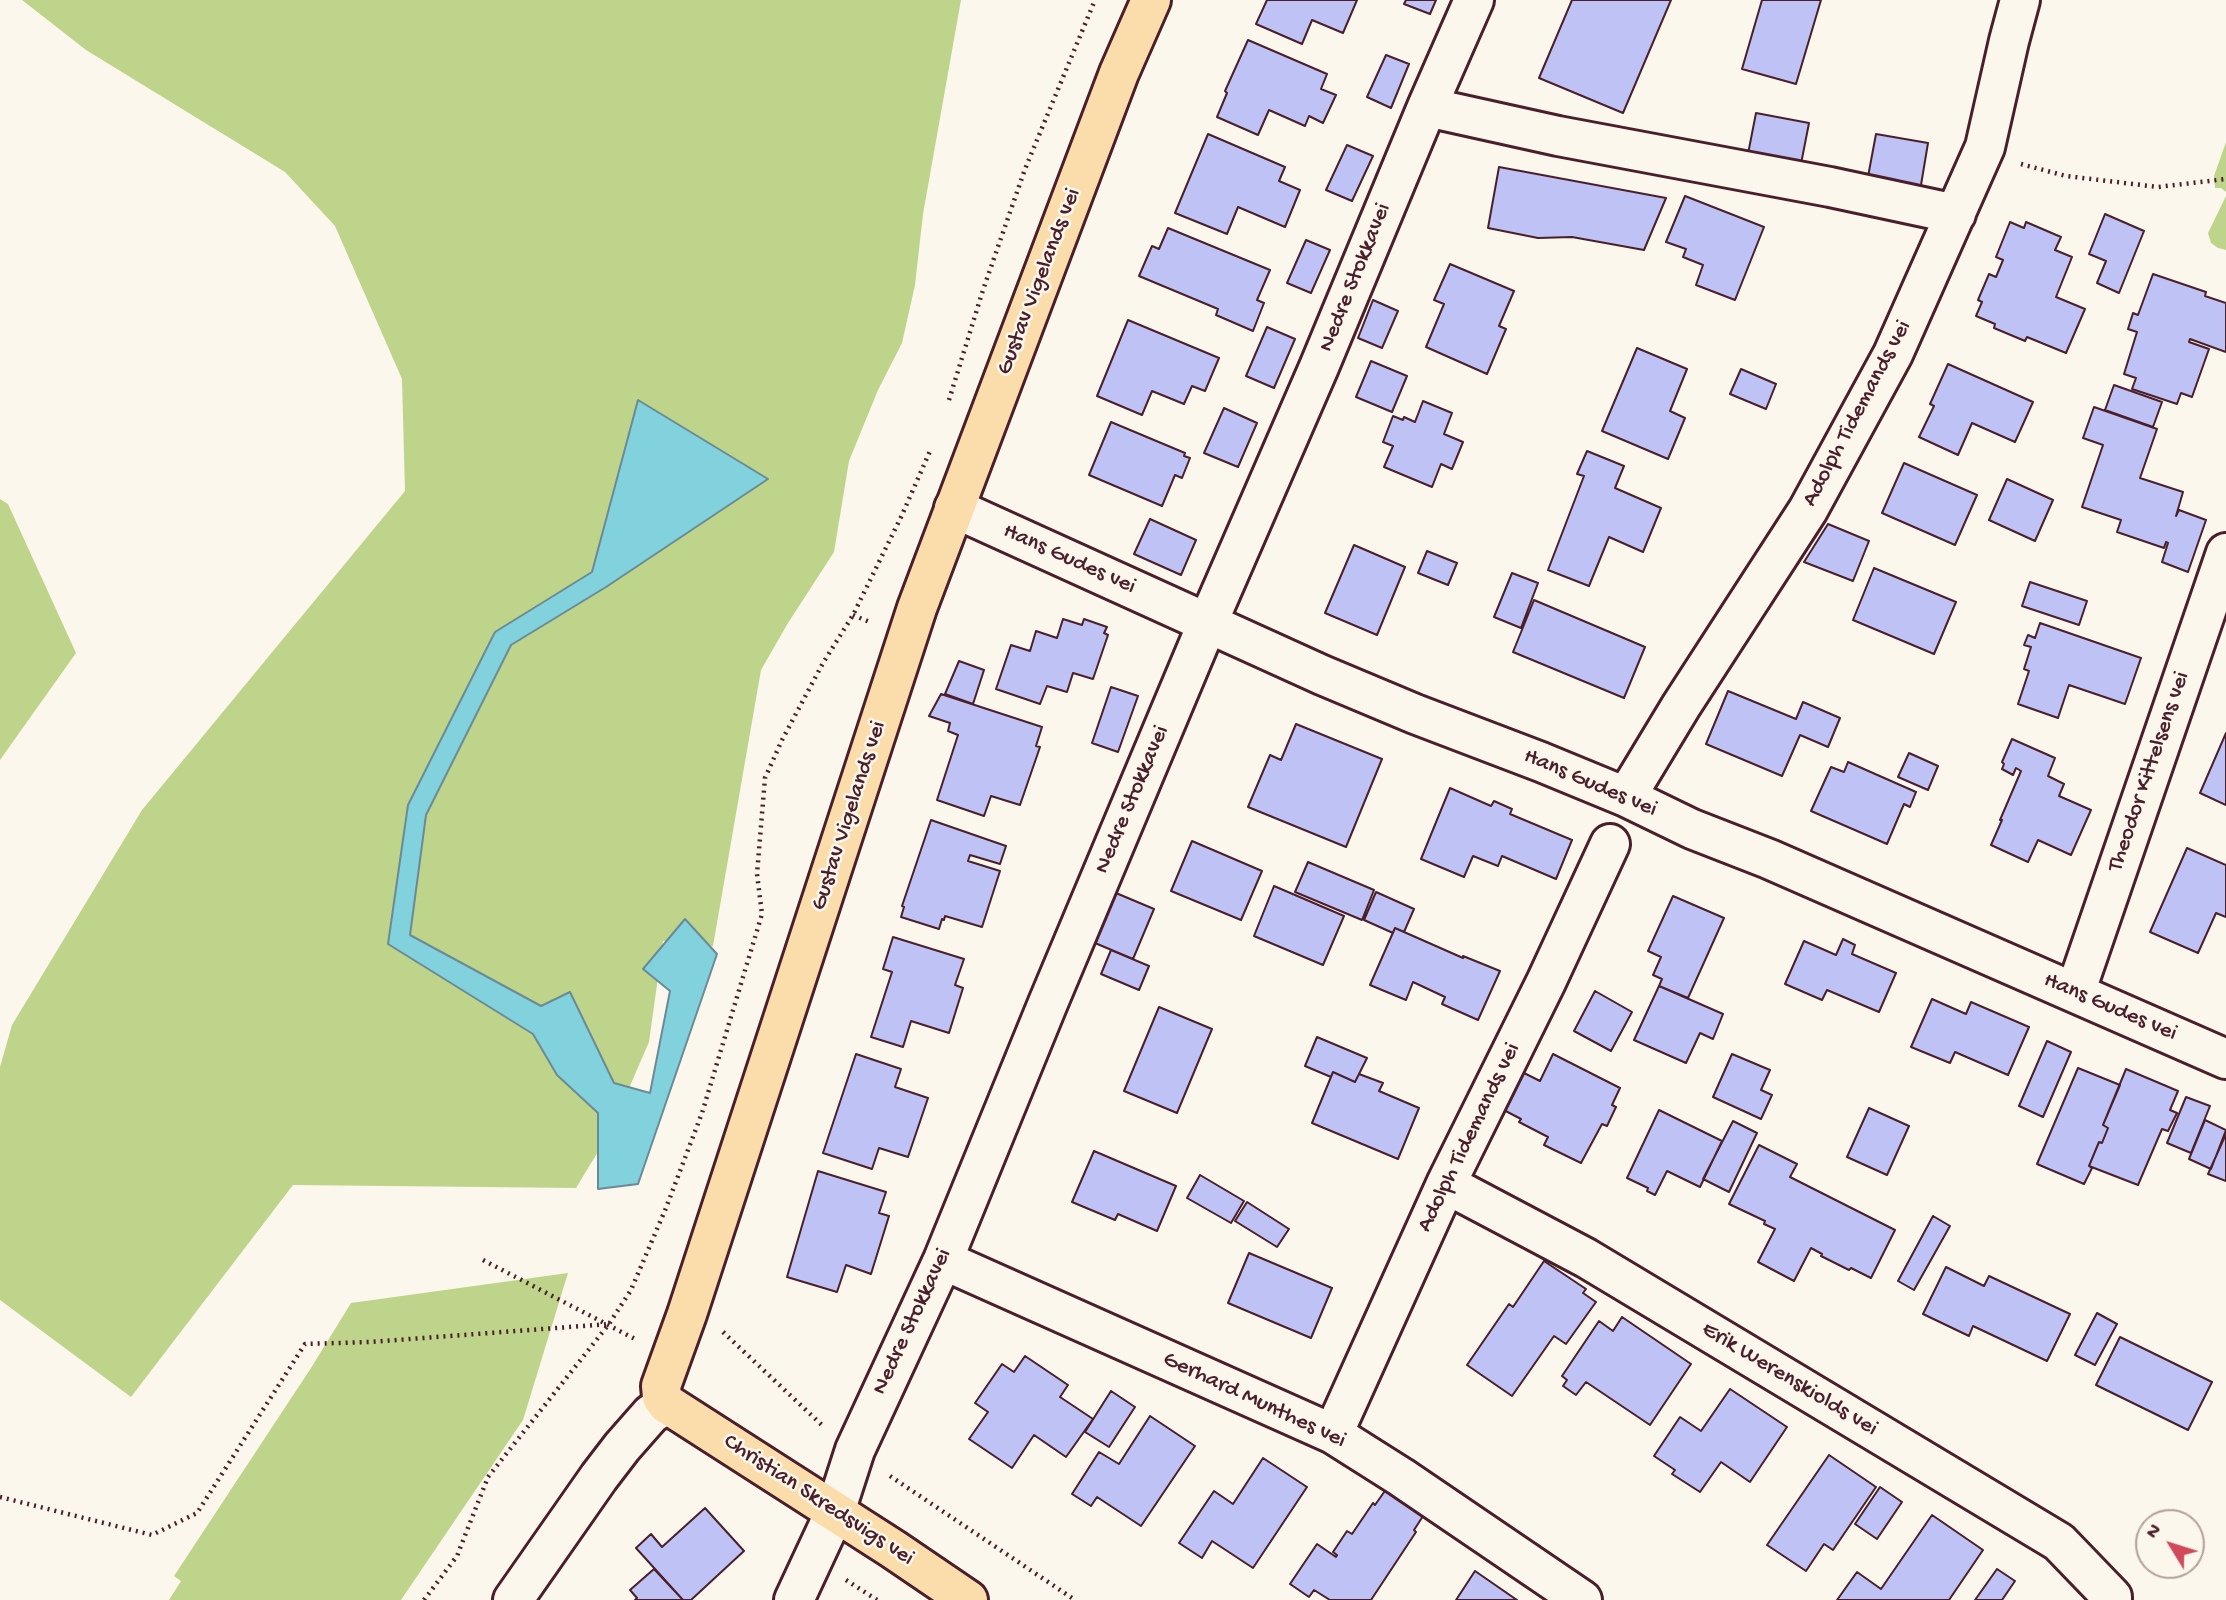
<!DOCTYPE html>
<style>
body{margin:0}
#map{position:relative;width:2226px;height:1600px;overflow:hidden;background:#fbf7ec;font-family:"Gochi Hand",sans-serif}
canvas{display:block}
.north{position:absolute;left:2135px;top:1509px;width:70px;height:70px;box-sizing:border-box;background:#fbf7ec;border:2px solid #b4a19f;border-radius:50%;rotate:308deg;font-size:19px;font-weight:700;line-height:28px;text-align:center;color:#4a1f2b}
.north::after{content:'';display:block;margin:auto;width:24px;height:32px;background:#d1495b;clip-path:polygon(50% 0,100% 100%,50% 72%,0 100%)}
</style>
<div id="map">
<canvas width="2226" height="1600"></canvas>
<div class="north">N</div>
</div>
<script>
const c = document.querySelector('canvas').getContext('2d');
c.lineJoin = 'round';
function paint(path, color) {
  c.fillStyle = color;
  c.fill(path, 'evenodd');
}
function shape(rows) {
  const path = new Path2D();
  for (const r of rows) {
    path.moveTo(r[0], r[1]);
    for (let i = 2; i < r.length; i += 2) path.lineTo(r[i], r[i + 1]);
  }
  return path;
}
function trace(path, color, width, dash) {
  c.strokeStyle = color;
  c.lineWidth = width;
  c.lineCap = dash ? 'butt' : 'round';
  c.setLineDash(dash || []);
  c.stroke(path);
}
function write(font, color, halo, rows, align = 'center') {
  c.font = font + ' "Gochi Hand",sans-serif';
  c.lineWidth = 5;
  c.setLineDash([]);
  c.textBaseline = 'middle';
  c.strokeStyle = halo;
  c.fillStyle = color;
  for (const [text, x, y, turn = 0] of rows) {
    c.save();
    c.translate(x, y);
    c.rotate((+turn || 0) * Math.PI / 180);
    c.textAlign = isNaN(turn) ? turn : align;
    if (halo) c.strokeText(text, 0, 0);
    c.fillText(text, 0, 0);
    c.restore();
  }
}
paint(shape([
 [22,0,961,0,923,214,915,285,902,343,878,390,849,461,834,552,788,623,761,670,713,946,663,941,649,1042,610,1132,576,1188,293,1185,131,1397,0,1300,0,1067,12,1025,142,810,405,491,402,379,335,226,285,172,86,50],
 [2226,142,2226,192,2221,188,2215,188,2214,176],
 [2226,196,2226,250,2218,248,2211,243,2208,233],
 [0,499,8,504,76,653,0,760],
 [568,1273,523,1420,401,1600,169,1600,181,1581,174,1576,311,1368,351,1303]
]), '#bed48a');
const water = shape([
 [638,400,768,479,606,587,511,645,426,815,410,935,541,1006,570,992,614,1083,650,1093,670,991,643,969,685,919,717,954,638,1184,598,1189,598,1113,557,1075,533,1034,388,944,408,805,495,632,592,572,638,400]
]);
paint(water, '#82d2dd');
trace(water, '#6c8a96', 2);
const building = shape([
 [1267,0,1357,0,1343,33,1312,20,1302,44,1256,24,1267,0],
 [1406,0,1436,0,1430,14,1404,4,1406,0],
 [1572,0,1671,0,1623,113,1539,78,1572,0],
 [1762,0,1821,0,1796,84,1742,69,1762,0],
 [1248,40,1327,74,1321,89,1336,95,1323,123,1309,116,1305,126,1269,110,1258,135,1217,117,1227,93,1225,91,1248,40],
 [1386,55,1409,64,1391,108,1367,97,1386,55],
 [1756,113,1809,123,1800,169,1747,159,1756,113],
 [1208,134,1285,167,1279,181,1300,190,1285,227,1238,207,1227,234,1175,213,1208,134],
 [1876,134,1928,143,1920,191,1867,182,1876,134],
 [1347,145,1373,156,1352,201,1326,190,1347,145],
 [1499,167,1666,198,1644,250,1572,237,1538,238,1488,228,1499,167],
 [1685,196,1764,227,1735,300,1696,285,1703,265,1683,257,1686,249,1666,242,1685,196],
 [2105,214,2144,231,2119,293,2097,283,2106,261,2089,254,2105,214],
 [2010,222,2024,228,2026,222,2061,237,2055,250,2072,257,2056,297,2085,309,2066,353,2027,337,2025,341,1994,328,1995,324,1976,316,1982,302,1978,300,1989,274,1996,277,2003,260,1996,257,2010,222],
 [1168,228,1270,270,1257,300,1264,303,1253,331,1216,315,1218,309,1139,276,1152,246,1159,249,1168,228],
 [1306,240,1330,250,1311,293,1287,283,1306,240],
 [1450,264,1514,291,1499,326,1506,329,1487,374,1426,347,1444,304,1434,300,1450,264],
 [2153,274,2206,292,2205,296,2226,303,2226,352,2190,339,2189,342,2209,349,2192,397,2181,393,2177,404,2132,389,2136,378,2124,374,2137,332,2128,329,2133,313,2138,315,2153,274],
 [1373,300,1398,311,1382,348,1358,338,1373,300],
 [1128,320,1219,358,1205,391,1192,386,1184,404,1152,391,1142,415,1097,396,1128,320],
 [1267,327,1295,339,1274,388,1246,376,1267,327],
 [1637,348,1687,369,1670,411,1685,418,1668,459,1602,431,1637,348],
 [1371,361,1407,376,1392,412,1356,397,1371,361],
 [1948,364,2033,402,2015,442,1972,423,1958,455,1919,437,1934,406,1930,404,1948,364],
 [1741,369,1776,384,1766,409,1730,394,1741,369],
 [2114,385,2162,402,2153,427,2105,410,2114,385],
 [1423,401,1452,413,1444,434,1463,442,1452,469,1441,464,1432,487,1384,467,1393,446,1383,442,1393,416,1403,420,1404,417,1415,422,1423,401],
 [2094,407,2157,429,2140,478,2183,492,2176,516,2179,510,2206,520,2188,572,2162,562,2168,543,2166,542,2164,548,2117,532,2121,520,2082,507,2103,445,2083,438,2094,407],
 [1224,408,1257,423,1238,467,1204,453,1224,408],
 [1111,422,1185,453,1184,456,1190,458,1182,478,1175,475,1162,506,1089,475,1111,422],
 [1587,451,1624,466,1615,488,1661,508,1643,552,1609,537,1589,586,1548,570,1584,476,1577,474,1587,451],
 [1904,463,1977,495,1955,545,1882,513,1904,463],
 [2007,479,2053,500,2035,541,1989,520,2007,479],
 [1150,519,1196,540,1181,575,1134,554,1150,519],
 [1828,524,1869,541,1853,581,1804,562,1828,524],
 [1354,545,1405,567,1377,635,1325,613,1354,545],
 [1427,551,1457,563,1448,585,1418,573,1427,551],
 [1874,568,1956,602,1934,654,1853,620,1874,568],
 [1512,573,1538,583,1521,628,1494,617,1512,573],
 [2030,582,2087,601,2079,625,2022,606,2030,582],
 [1534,600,1645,647,1624,698,1513,652,1534,600],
 [1063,619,1082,625,1084,619,1107,627,1104,633,1108,635,1093,679,1073,673,1067,692,1047,686,1040,704,996,689,1011,645,1030,651,1036,631,1057,638,1063,619],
 [2040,623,2141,658,2125,704,2069,685,2058,718,2018,704,2029,671,2024,669,2031,647,2024,645,2028,635,2035,638,2040,623],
 [959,661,984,670,973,704,945,694,959,661],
 [1111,687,1138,696,1118,752,1092,743,1111,687],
 [1728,691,1796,719,1803,702,1840,718,1828,747,1800,735,1782,776,1706,744,1728,691],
 [941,694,1042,727,1036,746,1040,747,1020,805,991,796,984,816,937,800,958,735,948,731,950,723,929,716,941,694],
 [1296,724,1382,759,1346,847,1248,807,1270,755,1281,760,1296,724],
 [2226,733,2226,805,2200,793,2226,733],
 [2012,739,2055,758,2048,776,2064,784,2059,796,2091,810,2071,855,2038,840,2028,862,1991,845,2002,820,2000,820,2021,771,2016,768,2013,775,2002,769,2004,764,2002,762,2012,739],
 [1909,753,1938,766,1928,790,1898,777,1909,753],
 [1848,762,1916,792,1910,807,1904,804,1887,844,1811,811,1831,767,1844,772,1848,762],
 [1450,788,1491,806,1494,801,1512,809,1510,814,1572,840,1556,879,1502,856,1498,866,1473,856,1464,877,1421,859,1450,788],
 [931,820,1006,846,1000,864,970,855,968,861,1000,871,982,927,945,916,944,920,942,919,939,929,901,917,904,907,902,906,931,820],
 [1192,841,1262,871,1241,920,1171,891,1192,841],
 [2187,848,2226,865,2226,917,2216,913,2198,953,2150,932,2187,848],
 [1308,862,1374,890,1362,920,1295,892,1308,862],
 [1274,886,1344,916,1323,965,1254,936,1274,886],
 [1376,892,1414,909,1404,932,1395,928,1393,933,1364,920,1376,892],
 [1116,893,1154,909,1133,959,1095,943,1116,893],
 [1673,896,1724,918,1688,998,1659,986,1662,979,1653,975,1661,957,1648,951,1673,896],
 [1395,928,1463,958,1463,956,1500,971,1478,1020,1442,1004,1445,997,1413,982,1406,1000,1370,985,1395,928],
 [893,937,964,959,955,985,963,988,949,1033,911,1021,903,1047,871,1037,892,972,883,969,893,937],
 [1843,939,1855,945,1852,954,1896,973,1879,1012,1827,990,1822,1000,1785,984,1804,941,1836,955,1843,939],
 [1111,950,1149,966,1139,990,1101,974,1111,950],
 [1659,986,1723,1014,1713,1039,1700,1033,1686,1063,1634,1040,1659,986],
 [1595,991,1632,1012,1611,1051,1574,1031,1595,991],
 [1932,999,1966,1014,1971,1002,2029,1027,2008,1075,1955,1052,1950,1063,1911,1047,1932,999],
 [1159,1007,1212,1029,1177,1113,1124,1091,1159,1007],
 [1317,1037,1367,1058,1355,1082,1333,1072,1331,1077,1305,1066,1317,1037],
 [2047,1041,2071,1052,2043,1117,2019,1106,2047,1041],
 [856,1054,901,1069,895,1087,928,1098,908,1157,879,1148,872,1169,823,1153,856,1054],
 [1553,1054,1620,1088,1612,1105,1616,1107,1607,1126,1602,1124,1581,1163,1544,1145,1548,1137,1519,1122,1521,1119,1498,1107,1518,1070,1540,1081,1553,1054],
 [1732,1054,1770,1070,1761,1090,1772,1095,1761,1119,1713,1097,1732,1054],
 [2078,1068,2120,1085,2103,1125,2108,1128,2102,1143,2099,1142,2089,1166,2092,1168,2084,1184,2037,1164,2078,1068],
 [2126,1069,2178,1091,2170,1110,2177,1113,2168,1131,2162,1129,2138,1185,2089,1166,2099,1142,2102,1143,2108,1128,2103,1125,2126,1069],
 [1333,1072,1355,1082,1359,1074,1383,1083,1379,1091,1419,1108,1398,1159,1312,1123,1333,1072],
 [2186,1097,2210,1106,2191,1153,2167,1143,2186,1097],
 [1869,1108,1909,1126,1887,1175,1847,1157,1869,1108],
 [1659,1110,1722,1141,1700,1187,1667,1171,1655,1195,1647,1191,1648,1188,1627,1178,1659,1110],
 [2205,1120,2226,1130,2211,1169,2189,1159,2205,1120],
 [1733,1121,1757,1133,1729,1192,1703,1179,1733,1121],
 [2226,1134,2226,1181,2208,1174,2226,1134],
 [1759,1145,1797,1164,1790,1177,1895,1230,1871,1278,1851,1268,1849,1270,1821,1256,1822,1254,1811,1248,1794,1281,1758,1262,1775,1229,1764,1224,1765,1221,1729,1204,1759,1145],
 [1094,1151,1176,1186,1157,1231,1118,1214,1115,1220,1072,1202,1094,1151],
 [818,1171,886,1192,879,1213,889,1216,871,1274,846,1265,837,1292,787,1277,818,1171],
 [1200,1175,1244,1201,1231,1223,1187,1198,1200,1175],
 [1247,1202,1289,1229,1277,1247,1235,1221,1247,1202],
 [1933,1216,1950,1226,1914,1290,1898,1281,1933,1216],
 [1249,1253,1332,1288,1311,1338,1228,1303,1249,1253],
 [1544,1261,1586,1289,1583,1293,1596,1302,1566,1344,1554,1336,1512,1396,1467,1365,1509,1304,1513,1307,1544,1261],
 [1946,1267,1984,1286,1989,1276,2070,1314,2047,1361,1973,1326,1969,1336,1923,1314,1946,1267],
 [2097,1313,2117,1324,2095,1365,2075,1355,2097,1313],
 [1622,1317,1691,1364,1650,1425,1586,1382,1576,1395,1563,1386,1567,1380,1562,1376,1599,1321,1613,1331,1622,1317],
 [2120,1337,2212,1382,2188,1430,2096,1385,2120,1337],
 [1025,1356,1068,1385,1060,1397,1093,1419,1066,1457,1034,1435,1012,1468,969,1439,988,1412,975,1403,1002,1364,1014,1372,1025,1356],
 [1730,1389,1787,1427,1750,1482,1721,1462,1700,1492,1672,1474,1675,1470,1654,1456,1680,1417,1701,1431,1730,1389],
 [1111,1391,1135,1407,1109,1447,1085,1432,1111,1391],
 [1150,1416,1195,1446,1141,1526,1097,1497,1091,1506,1072,1494,1099,1452,1119,1464,1150,1416],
 [1829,1455,1876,1487,1833,1550,1824,1544,1806,1571,1767,1545,1829,1455],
 [1263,1458,1307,1487,1253,1568,1212,1541,1202,1558,1179,1543,1214,1491,1233,1504,1263,1458],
 [1880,1487,1902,1502,1877,1539,1855,1524,1880,1487],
 [1387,1488,1425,1513,1414,1530,1416,1532,1371,1600,1330,1600,1314,1590,1309,1597,1290,1584,1317,1544,1336,1557,1337,1555,1333,1552,1347,1531,1352,1534,1373,1503,1375,1505,1387,1488],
 [705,1508,744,1551,691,1600,683,1600,636,1548,651,1534,662,1547,705,1508],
 [1932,1515,1983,1550,1949,1600,1837,1600,1857,1572,1881,1589,1932,1515],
 [654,1569,683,1600,635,1600,637,1598,630,1590,654,1569],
 [1997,1569,2015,1581,2002,1600,1975,1600,1997,1569],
 [1475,1571,1517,1600,1456,1600,1475,1571]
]);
paint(building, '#bfc2f4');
trace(building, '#4a1f2b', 2);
const minor = shape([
 [1427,107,1558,136,1830,187,1956,214],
 [954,508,1322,675,1415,714,1541,762,1626,797,1692,829,1769,859,2226,1059],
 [1626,797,1681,706,1808,510,1893,354,1985,147,2009,41,2020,0],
 [2075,993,2226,553],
 [1446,1184,1586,1258,2059,1542,2112,1597,2112,1600],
 [943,1260,1333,1434,1401,1477,1582,1600],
 [1333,1434,1446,1184,1546,982,1610,844],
 [513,1600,599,1477,622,1447,651,1414,667,1404],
 [794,1600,835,1512,855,1450,943,1260,1048,1003,1208,622,1319,367,1427,107,1474,0]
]);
const major = shape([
 [968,1600,893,1549,667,1404,662,1397,661,1386,687,1314,917,608,1119,73,1151,0]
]);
trace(minor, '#4a1f2b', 44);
trace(major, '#4a1f2b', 44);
trace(shape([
 [2021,164,2066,176,2158,187,2226,179],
 [949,400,983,290,1025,169,1095,0],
 [853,615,872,623],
 [483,1260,637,1340],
 [723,1332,824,1427],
 [890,1476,1075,1600],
 [0,1497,152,1535,197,1513,305,1344,370,1342,609,1324],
 [846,1580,877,1600],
 [424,1600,457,1556,488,1477,609,1324,631,1290,666,1208,702,1113,762,914,757,874,765,778,782,740,823,663,853,615,902,515,930,451]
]), '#4a1f2b', 4.5, [2, 5]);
trace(minor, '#fbf7ec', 38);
trace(major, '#faddab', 38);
write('23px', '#4a1f2b', '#fbf7ec', [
 ["Nedre Stokkavei",1356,278,-68],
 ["Gustav Vigelands vei",1040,282,-69],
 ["Adolph Tidemands vei",1858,414,-62],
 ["Hans Gudes vei",1069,560,24],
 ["Theodor Kittelsens vei",2150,772,-71],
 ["Hans Gudes vei",1590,784,23],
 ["Nedre Stokkavei",1133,800,-67],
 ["Gustav Vigelands vei",850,816,-72],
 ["Hans Gudes vei",2110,1008,23],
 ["Adolph Tidemands vei",1470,1138,-64],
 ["Nedre Stokkavei",913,1322,-65],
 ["Erik Werenskiolds vei",1789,1380,31],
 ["Gerhard Munthes vei",1254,1401,25],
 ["Christian Skredsvigs vei",818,1501,33]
]);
</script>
